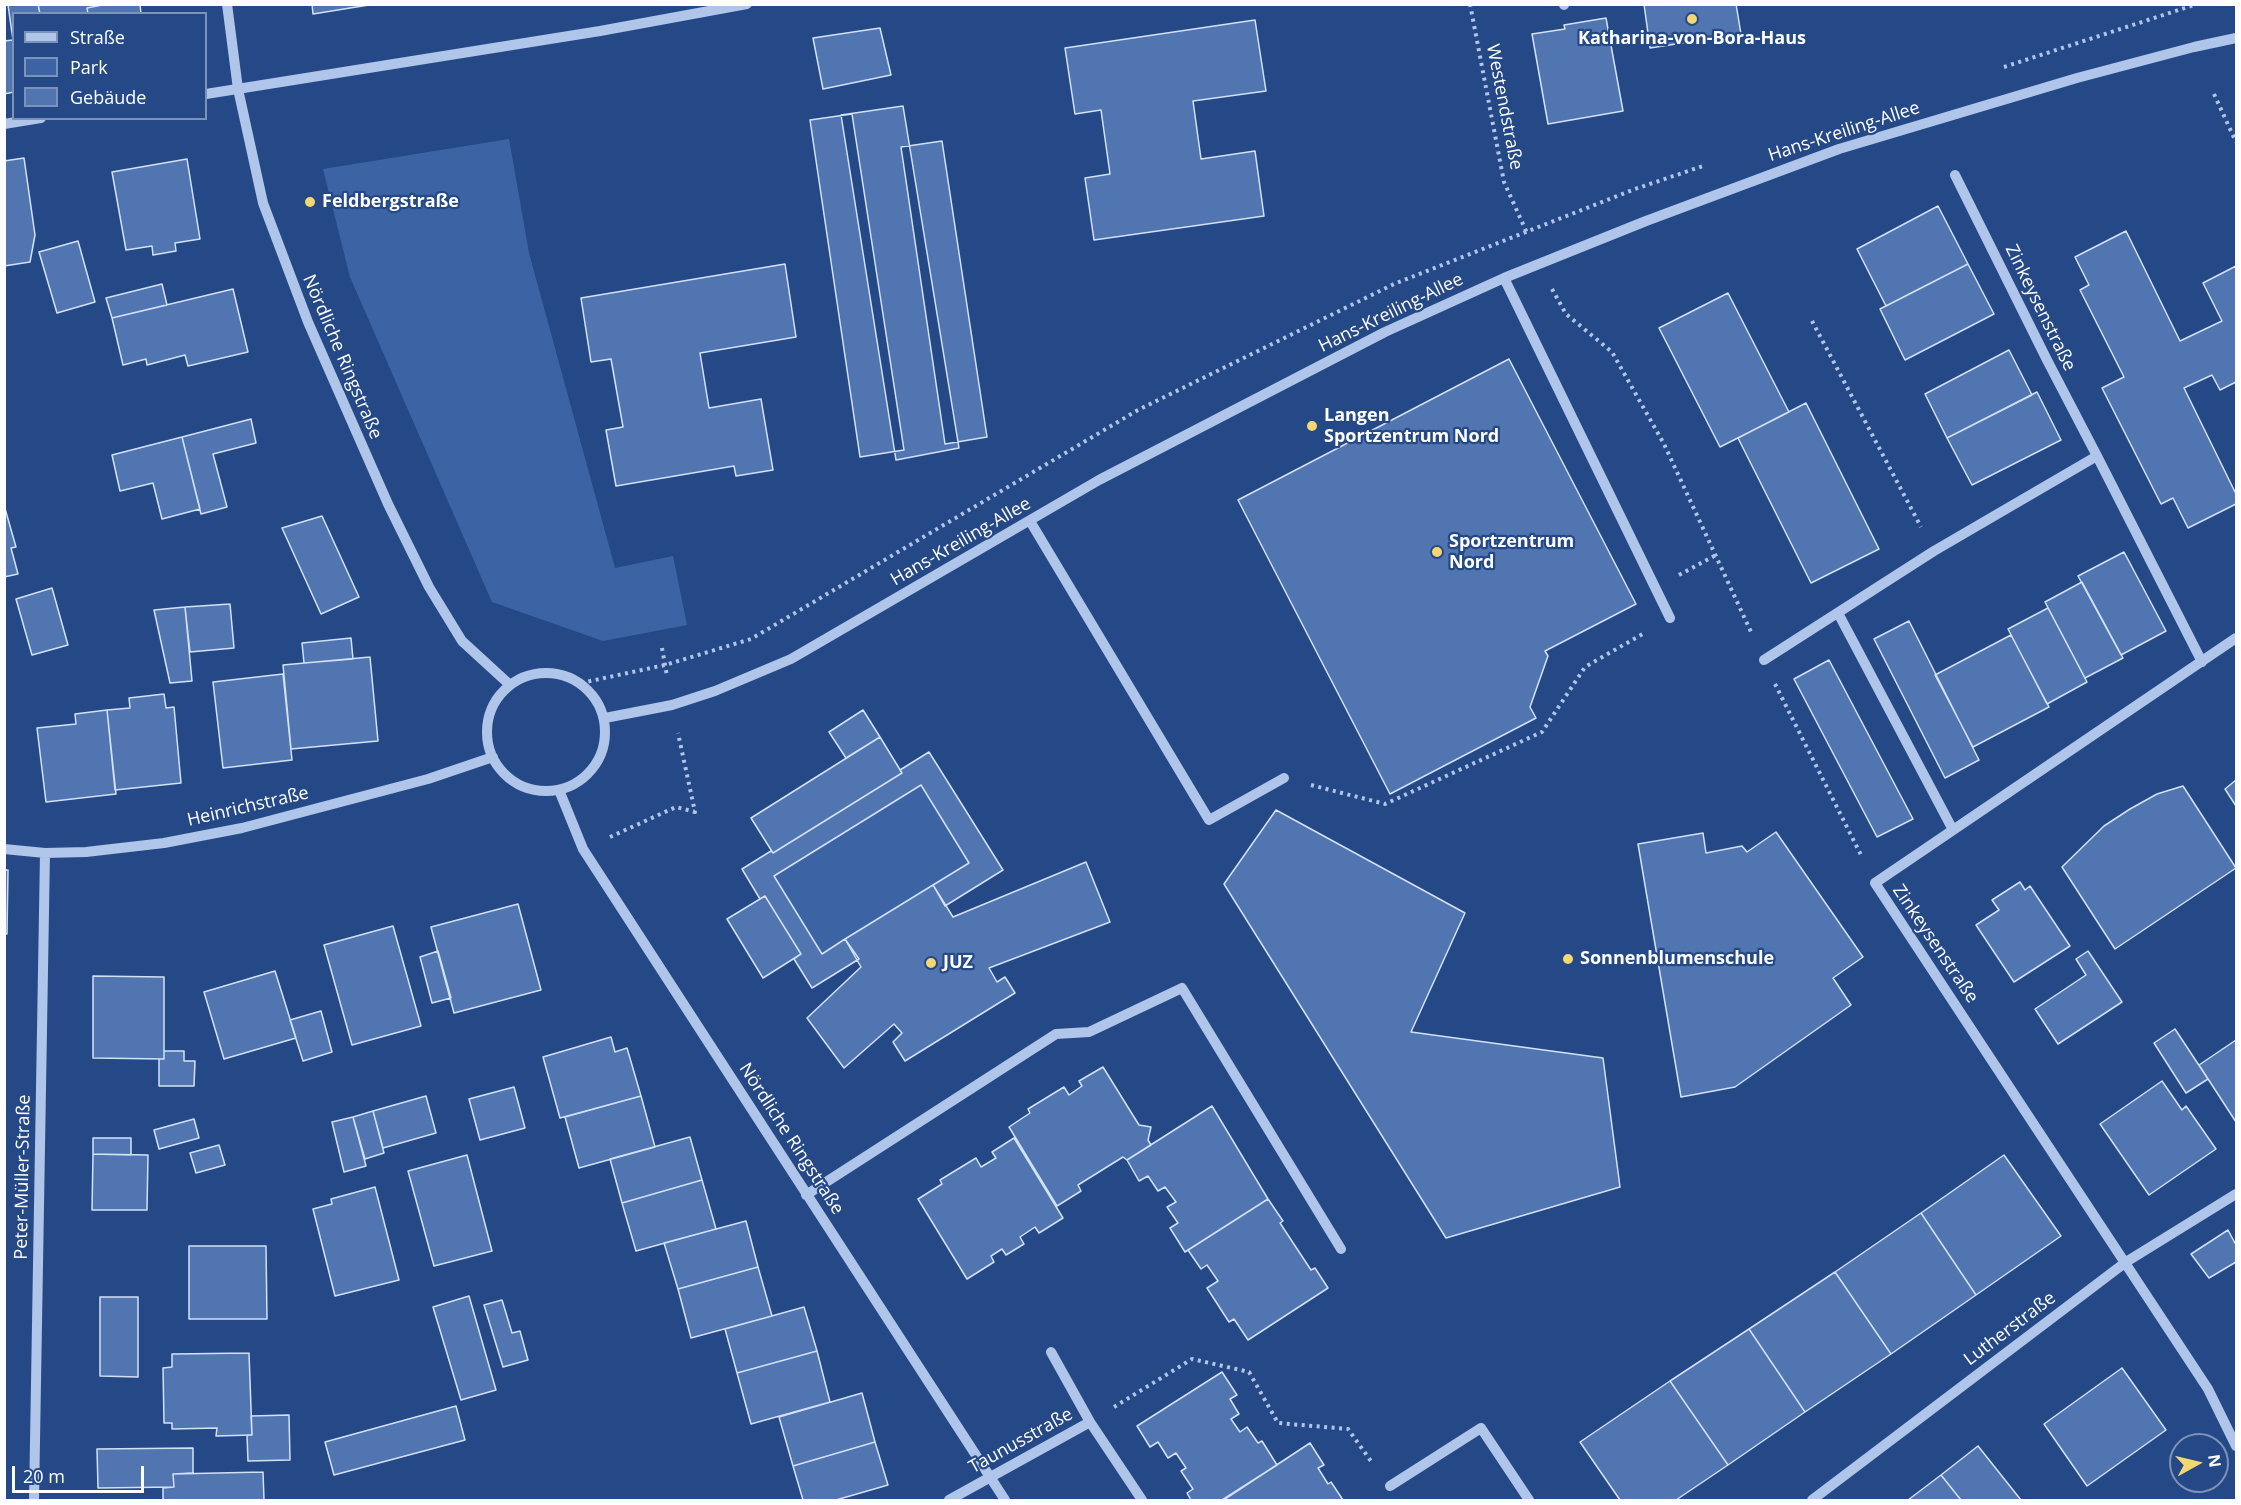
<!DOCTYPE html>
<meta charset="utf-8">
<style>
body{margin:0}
#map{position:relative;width:2241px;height:1505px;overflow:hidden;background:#254987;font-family:"Open Sans",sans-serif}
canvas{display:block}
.frame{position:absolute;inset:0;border:6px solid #fff;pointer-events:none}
.legend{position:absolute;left:12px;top:12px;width:195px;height:108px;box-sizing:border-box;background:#254987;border:2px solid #7c92b7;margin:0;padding:8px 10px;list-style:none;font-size:18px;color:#fff}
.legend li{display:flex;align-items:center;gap:12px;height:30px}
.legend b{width:30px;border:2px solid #7c92b7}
.north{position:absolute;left:2169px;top:1433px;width:60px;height:60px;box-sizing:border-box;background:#254987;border:2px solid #7c92b7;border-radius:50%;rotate:82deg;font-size:16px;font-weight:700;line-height:24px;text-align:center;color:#fff}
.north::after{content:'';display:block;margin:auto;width:21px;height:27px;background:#f3d773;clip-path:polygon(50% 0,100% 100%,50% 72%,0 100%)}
.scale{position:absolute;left:12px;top:1466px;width:132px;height:27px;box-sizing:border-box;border:3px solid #fff;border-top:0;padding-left:8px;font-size:18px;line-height:21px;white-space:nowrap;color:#fff;-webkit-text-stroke:4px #254987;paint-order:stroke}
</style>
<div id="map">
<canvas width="2241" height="1505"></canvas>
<div class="frame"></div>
<ul class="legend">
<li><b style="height:8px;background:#afc5e9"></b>Straße</li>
<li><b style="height:16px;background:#3c64a5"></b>Park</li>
<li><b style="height:16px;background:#5175b1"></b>Gebäude</li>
</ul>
<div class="north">N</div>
<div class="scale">20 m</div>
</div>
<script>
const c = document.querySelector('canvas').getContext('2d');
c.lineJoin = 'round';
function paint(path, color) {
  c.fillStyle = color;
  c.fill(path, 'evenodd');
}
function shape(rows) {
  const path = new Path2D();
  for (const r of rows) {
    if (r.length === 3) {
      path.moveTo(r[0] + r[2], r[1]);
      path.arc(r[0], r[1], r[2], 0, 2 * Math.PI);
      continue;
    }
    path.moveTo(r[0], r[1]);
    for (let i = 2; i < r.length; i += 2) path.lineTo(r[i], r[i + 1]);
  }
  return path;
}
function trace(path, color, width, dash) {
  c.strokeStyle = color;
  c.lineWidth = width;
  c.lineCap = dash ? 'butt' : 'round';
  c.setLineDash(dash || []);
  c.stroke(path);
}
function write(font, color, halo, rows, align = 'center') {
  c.font = font + ' "Open Sans",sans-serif';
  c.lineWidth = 4.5;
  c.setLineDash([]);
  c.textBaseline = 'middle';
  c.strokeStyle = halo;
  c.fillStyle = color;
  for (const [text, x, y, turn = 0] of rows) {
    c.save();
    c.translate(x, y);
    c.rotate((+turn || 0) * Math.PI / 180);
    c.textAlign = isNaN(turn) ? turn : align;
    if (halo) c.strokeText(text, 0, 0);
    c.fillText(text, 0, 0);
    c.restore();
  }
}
paint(shape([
 [509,139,529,253,615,568,673,556,687,625,603,641,492,602,350,277,323,169],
 [921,785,969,863,822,954,774,876]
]), '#3c64a5');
const building = shape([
 [38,4,107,4,87,8,88,14,40,14,38,4],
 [38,4,40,14,14,14,14,92,4,94,4,41,13,40,8,5,38,4],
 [107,4,140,4,141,14,88,14,87,8,107,4],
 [312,4,375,4,313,14,312,4],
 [1644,4,1736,4,1741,34,1650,48,1644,4],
 [1606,18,1623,111,1548,124,1532,34,1565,29,1564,25,1606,18],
 [1255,20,1266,91,1193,101,1201,159,1255,151,1264,216,1094,240,1085,178,1110,174,1101,110,1075,114,1065,48,1255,20],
 [880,28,891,75,823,89,813,38,880,28],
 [903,106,959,448,896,460,841,115,903,106],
 [852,114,904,450,860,457,810,120,852,114],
 [942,141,987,437,945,444,901,147,942,141],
 [24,158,35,235,30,262,4,266,4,161,24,158],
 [187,159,200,239,175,243,176,251,153,255,152,246,126,250,112,172,187,159],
 [1938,206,1968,264,1886,306,1857,249,1938,206],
 [2126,231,2180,341,2222,321,2203,283,2236,266,2236,382,2220,390,2212,375,2184,388,2236,494,2236,504,2188,528,2173,498,2161,504,2102,388,2124,377,2080,290,2089,285,2075,257,2126,231],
 [78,241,95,302,57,313,39,252,78,241],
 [785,264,796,337,700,353,709,408,761,399,773,470,736,476,734,466,616,486,606,430,623,427,611,359,591,362,581,298,785,264],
 [1968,264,1994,314,1905,360,1880,309,1968,264],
 [162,284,167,305,112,318,106,298,162,284],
 [233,289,248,352,188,366,185,355,147,365,146,359,123,365,112,318,233,289],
 [1728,293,1789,412,1720,447,1659,328,1728,293],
 [2009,350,2032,395,1947,438,1925,394,2009,350],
 [1509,359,1636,604,1545,651,1548,656,1530,707,1536,718,1390,794,1238,500,1509,359],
 [2037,392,2061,440,1972,485,1947,438,2037,392],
 [1806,403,1879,549,1811,583,1738,438,1806,403],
 [251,419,256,443,213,454,227,507,201,514,182,437,251,419],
 [182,437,200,509,162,519,153,483,120,491,112,455,182,437],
 [4,505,16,547,11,548,18,574,4,577,4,505],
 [322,516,359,597,321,614,282,528,322,516],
 [2124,552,2166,631,2121,655,2078,576,2124,552],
 [2082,582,2123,658,2085,678,2045,602,2082,582],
 [52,588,68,645,32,655,16,599,52,588],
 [230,604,234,648,190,652,185,607,230,604],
 [185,607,192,681,170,683,154,610,185,607],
 [2048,608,2087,682,2047,704,2008,629,2048,608],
 [1909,621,1979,760,1945,778,1874,639,1909,621],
 [2011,635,2049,707,1973,747,1935,675,2011,635],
 [351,638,353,659,304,663,302,643,351,638],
 [370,657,378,741,291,749,283,665,370,657],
 [1829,660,1913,819,1877,837,1794,679,1829,660],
 [283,674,292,760,223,768,213,682,283,674],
 [164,694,166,708,174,707,181,783,115,790,107,710,130,708,129,698,164,694],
 [107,710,116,794,46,802,37,728,76,724,75,714,107,710],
 [863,710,880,737,846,758,829,732,863,710],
 [880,737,902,773,773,853,751,818,880,737],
 [929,752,1003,870,945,906,933,885,969,863,921,785,774,876,822,954,845,939,859,959,812,988,794,959,801,954,765,896,760,899,742,869,771,851,773,853,902,773,900,770,929,752],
 [2236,780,2236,806,2225,789,2236,780],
 [2183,786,2236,868,2115,949,2062,867,2104,826,2130,809,2157,794,2183,786],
 [1276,810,1465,913,1411,1032,1603,1058,1620,1187,1446,1238,1224,884,1276,810],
 [1776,832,1863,957,1833,978,1851,1005,1735,1087,1681,1097,1638,844,1703,833,1706,853,1742,846,1747,852,1776,832],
 [1086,862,1110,922,989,968,997,982,1005,977,1015,993,905,1061,893,1042,902,1033,894,1024,844,1068,807,1018,861,967,845,939,933,885,953,917,1086,862],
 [4,870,8,870,7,934,4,934,4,870],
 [2020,882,2025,890,2030,886,2070,946,2014,982,1976,925,1999,910,1992,900,2020,882],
 [765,896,801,954,763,978,727,919,765,896],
 [518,904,541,990,454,1013,431,927,518,904],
 [393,926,421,1026,352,1045,324,945,393,926],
 [438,951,451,998,432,1003,420,957,438,951],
 [2088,951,2122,1002,2058,1044,2035,1009,2086,975,2076,959,2088,951],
 [275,971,296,1038,224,1059,204,992,275,971],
 [93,976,164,977,164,1059,93,1058,93,976],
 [321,1011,332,1052,303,1061,290,1020,321,1011],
 [2175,1029,2208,1079,2186,1093,2154,1043,2175,1029],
 [611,1037,615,1052,627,1048,641,1096,560,1118,543,1057,611,1037],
 [2236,1040,2236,1122,2199,1065,2236,1040],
 [164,1051,184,1051,184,1061,195,1061,194,1086,159,1086,159,1059,164,1059,164,1051],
 [1103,1067,1139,1125,1151,1127,1148,1140,1151,1145,1127,1160,1123,1157,1078,1185,1081,1191,1057,1206,1009,1127,1030,1113,1028,1109,1064,1087,1069,1095,1082,1086,1079,1081,1103,1067],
 [2162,1081,2182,1110,2186,1106,2216,1149,2149,1195,2100,1124,2162,1081],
 [514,1087,525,1128,480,1140,469,1099,514,1087],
 [426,1096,436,1133,383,1148,373,1111,426,1096],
 [641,1096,655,1147,579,1168,565,1117,641,1096],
 [1212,1106,1268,1199,1185,1252,1170,1228,1178,1223,1167,1207,1176,1202,1165,1187,1158,1191,1148,1176,1139,1181,1127,1160,1212,1106],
 [373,1111,384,1153,365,1159,353,1117,373,1111],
 [353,1117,366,1166,344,1172,332,1122,353,1117],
 [194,1119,199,1138,159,1149,154,1130,194,1119],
 [690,1137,702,1180,622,1203,610,1159,690,1137],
 [93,1138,131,1138,131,1155,93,1154,93,1138],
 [1014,1138,1063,1218,1039,1233,1035,1227,1020,1237,1024,1244,1006,1255,1002,1249,991,1256,994,1262,967,1279,918,1199,942,1184,940,1180,976,1158,981,1167,996,1158,992,1152,1014,1138],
 [219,1145,225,1165,196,1173,190,1153,219,1145],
 [93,1154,148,1155,147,1210,92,1210,93,1154],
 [467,1155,492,1251,434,1266,408,1171,467,1155],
 [2004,1155,2061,1236,1976,1295,1921,1213,2004,1155],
 [702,1180,716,1229,636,1251,622,1203,702,1180],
 [375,1187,399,1280,335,1296,313,1209,332,1204,331,1199,375,1187],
 [1268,1199,1283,1221,1280,1223,1311,1270,1315,1268,1328,1288,1248,1340,1234,1319,1229,1322,1207,1288,1218,1281,1207,1265,1201,1269,1188,1250,1268,1199],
 [1921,1213,1976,1295,1891,1354,1835,1272,1921,1213],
 [746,1221,758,1267,678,1289,664,1243,746,1221],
 [2228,1230,2236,1245,2236,1262,2209,1278,2191,1254,2228,1230],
 [189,1246,266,1246,267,1319,189,1319,189,1246],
 [758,1267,772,1316,691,1338,678,1289,758,1267],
 [1835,1272,1891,1354,1805,1412,1749,1329,1835,1272],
 [469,1296,496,1390,461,1400,433,1307,469,1296],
 [100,1297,138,1297,138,1377,100,1376,100,1297],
 [502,1300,512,1333,520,1331,528,1360,503,1367,484,1305,502,1300],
 [804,1307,817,1351,737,1373,725,1329,804,1307],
 [1749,1329,1805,1412,1728,1465,1670,1381,1749,1329],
 [817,1351,830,1402,751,1424,737,1373,817,1351],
 [249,1353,252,1435,216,1436,217,1428,172,1429,172,1423,164,1423,163,1368,172,1367,172,1354,249,1353],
 [2122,1368,2166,1430,2087,1486,2044,1424,2122,1368],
 [1222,1372,1237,1395,1230,1399,1239,1414,1231,1419,1240,1432,1247,1427,1258,1443,1262,1441,1277,1465,1222,1500,1191,1500,1187,1493,1193,1489,1181,1471,1186,1468,1176,1453,1168,1458,1158,1442,1150,1447,1137,1426,1222,1372],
 [1670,1381,1728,1465,1676,1500,1620,1500,1580,1442,1670,1381],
 [862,1393,875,1442,793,1466,779,1417,862,1393],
 [456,1406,465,1440,334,1475,325,1442,456,1406],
 [289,1415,290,1460,248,1461,247,1435,252,1435,251,1416,289,1415],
 [875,1442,888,1485,836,1500,803,1500,793,1466,875,1442],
 [1310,1443,1324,1465,1318,1468,1328,1484,1331,1482,1343,1500,1226,1500,1225,1499,1310,1443],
 [1978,1446,2021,1500,1961,1500,1941,1475,1978,1446],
 [193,1448,193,1473,173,1474,174,1487,98,1488,97,1449,193,1448],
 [263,1472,264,1500,163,1500,163,1488,174,1487,173,1474,263,1472],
 [1941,1475,1961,1500,1908,1500,1941,1475]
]);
paint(building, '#5175b1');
trace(building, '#d3e1f7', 1.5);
trace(shape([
 [1470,4,1504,182,1527,233],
 [2004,67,2197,4],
 [2214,94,2236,142],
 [1552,289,1566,314,1612,352,1664,444,1752,634],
 [1812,321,1921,527],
 [1679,575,1716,555],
 [662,648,667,676],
 [581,683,665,665,751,639,1138,410,1394,284,1635,189,1706,165],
 [1775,684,1862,857],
 [1311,785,1385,804,1542,732,1585,667,1646,632],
 [610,837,676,807,695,812,678,733],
 [1114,1407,1192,1359,1249,1372,1278,1423,1348,1429,1373,1464]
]), '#afc5e9', 4, [3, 4.5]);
trace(shape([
 [227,4,238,89,263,203,308,322,388,504,429,587,462,641,510,685],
 [1564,4,1564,5],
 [206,94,600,31,747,4],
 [4,124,41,118],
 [1504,278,1670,618],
 [2097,456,2202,662],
 [1030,521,1209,820,1284,778],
 [1838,613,1953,830],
 [2236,638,1875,883,2208,1389,2236,1446],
 [1764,660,1934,551,2097,456,2047,360,1955,175],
 [546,732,59],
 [605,718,672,705,715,691,791,659,1099,480,1385,332,1504,278,1646,221,1839,149,2077,78,2194,47,2236,38],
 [559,790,583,849,1005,1500],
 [4,849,45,853,86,852,164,843,242,828,428,779,493,757],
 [806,1195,1056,1034,1089,1032,1182,988,1341,1249],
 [1051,1352,1090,1422],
 [1390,1486,1481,1428,1529,1500],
 [34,1500,45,853],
 [949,1500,1090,1422,1142,1500],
 [1812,1500,2126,1262,2236,1194]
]), '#afc5e9', 10);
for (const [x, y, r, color] of [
 [1692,19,6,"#f3d773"],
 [310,202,6,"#f3d773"],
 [1312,426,6,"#f3d773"],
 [1437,552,6,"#f3d773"],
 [1568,959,6,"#f3d773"],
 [931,963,6,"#f3d773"]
]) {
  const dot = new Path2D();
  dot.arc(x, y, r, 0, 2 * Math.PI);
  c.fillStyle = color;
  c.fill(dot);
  trace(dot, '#254987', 2);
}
write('bold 18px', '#fff', '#254987', [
 ["Katharina-von-Bora-Haus",1692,39,"center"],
 ["Feldbergstraße",322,202],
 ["Langen",1324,416],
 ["Sportzentrum Nord",1324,437],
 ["Sportzentrum",1449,542],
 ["Nord",1449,563],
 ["Sonnenblumenschule",1580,959],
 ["JUZ",943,963]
], 'left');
write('18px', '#fff', '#254987', [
 ["Westendstraße",1504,107,79],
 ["Hans-Kreiling-Allee",1844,132,-18],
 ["Zinkeysenstraße",2040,308,64],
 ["Hans-Kreiling-Allee",1391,313,-26],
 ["Nördliche Ringstraße",342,357,67],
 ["Hans-Kreiling-Allee",961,542,-30],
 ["Heinrichstraße",248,807,-13],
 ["Zinkeysenstraße",1935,944,56],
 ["Nördliche Ringstraße",791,1139,57],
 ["Peter-Müller-Straße",23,1177,-89],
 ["Lutherstraße",2010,1329,-37],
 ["Taunusstraße",1021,1441,-29]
]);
</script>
